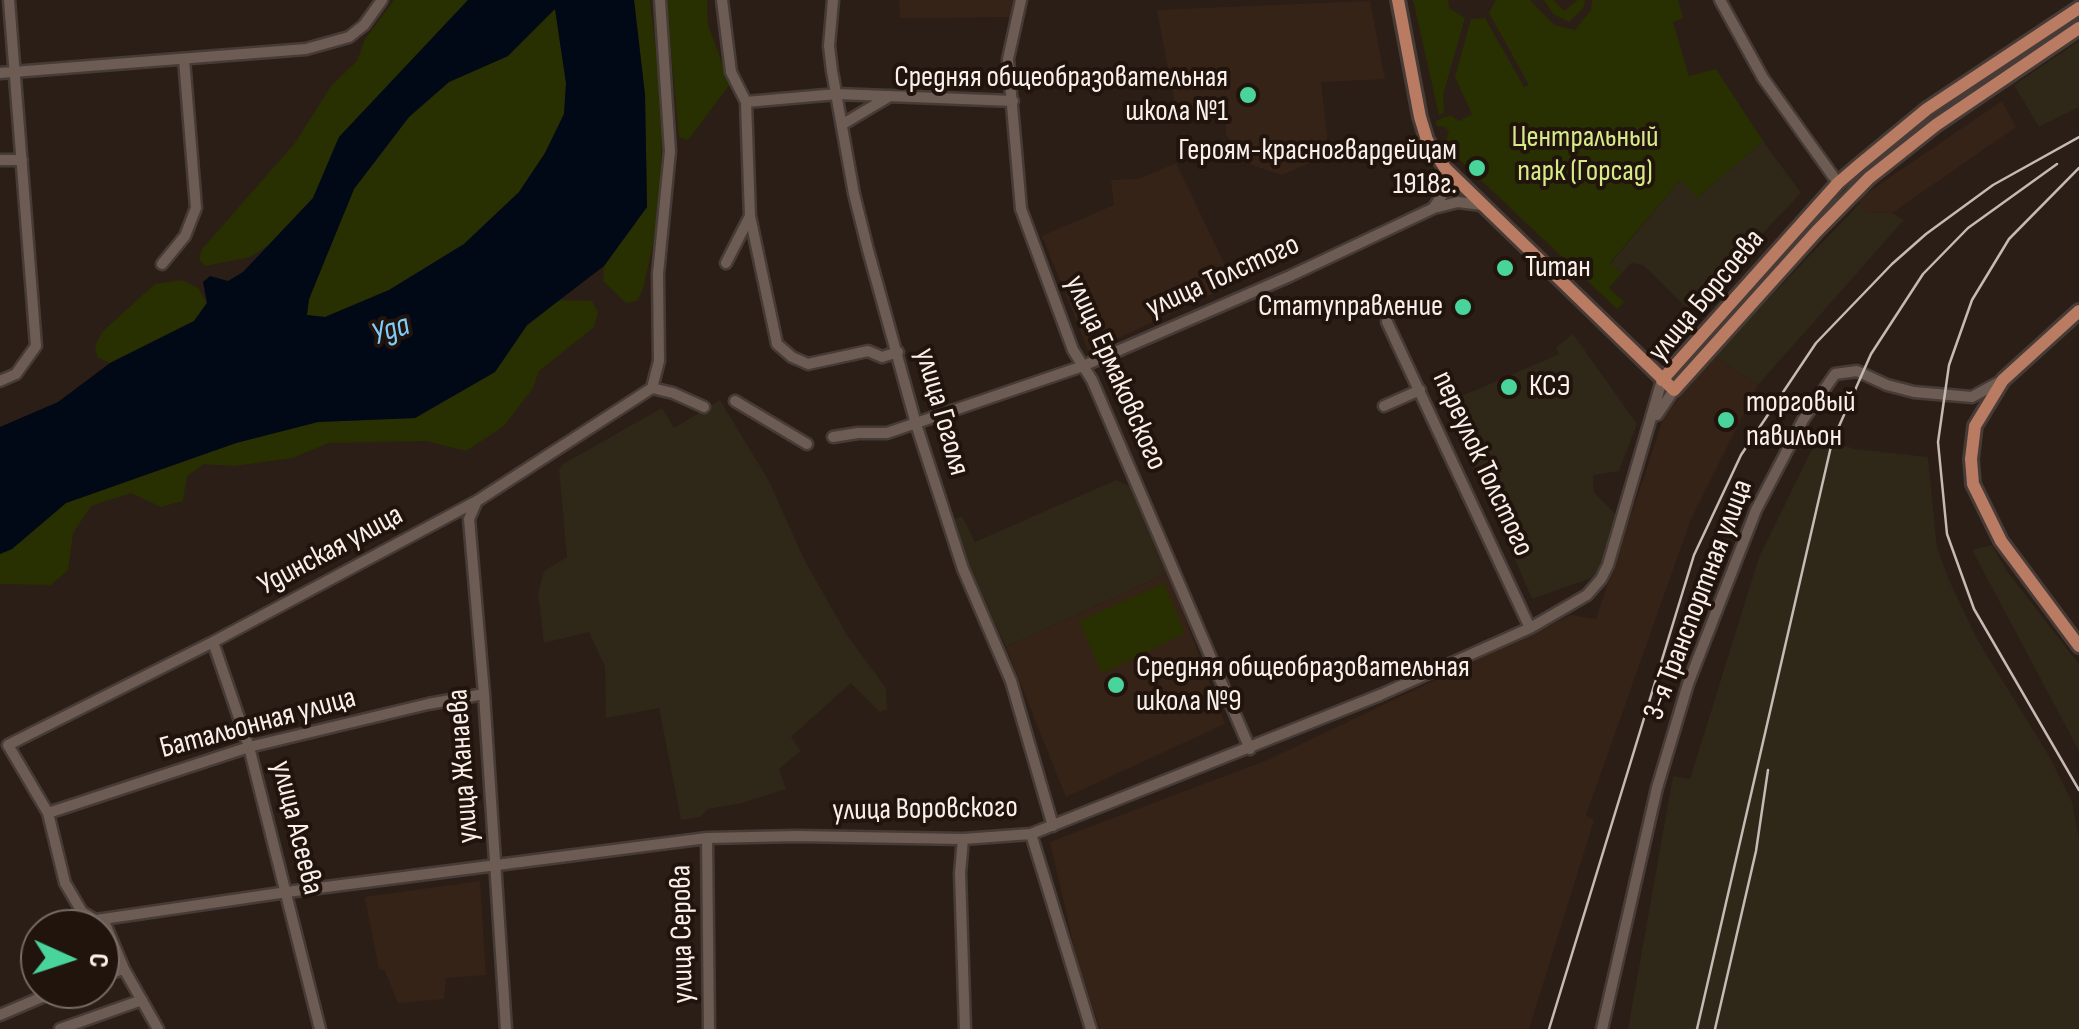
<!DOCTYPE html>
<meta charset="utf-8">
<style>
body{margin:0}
#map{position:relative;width:2079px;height:1029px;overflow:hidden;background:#2b1e16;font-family:"Sofia Sans Condensed",sans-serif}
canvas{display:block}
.north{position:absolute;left:20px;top:909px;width:100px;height:100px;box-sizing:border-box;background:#21140d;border:2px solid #786c66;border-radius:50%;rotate:93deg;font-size:28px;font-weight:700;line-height:40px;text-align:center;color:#faf0eb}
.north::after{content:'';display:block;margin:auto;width:35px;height:45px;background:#49d49c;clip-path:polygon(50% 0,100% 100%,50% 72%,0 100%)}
</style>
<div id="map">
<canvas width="2079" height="1029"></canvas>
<div class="north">С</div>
</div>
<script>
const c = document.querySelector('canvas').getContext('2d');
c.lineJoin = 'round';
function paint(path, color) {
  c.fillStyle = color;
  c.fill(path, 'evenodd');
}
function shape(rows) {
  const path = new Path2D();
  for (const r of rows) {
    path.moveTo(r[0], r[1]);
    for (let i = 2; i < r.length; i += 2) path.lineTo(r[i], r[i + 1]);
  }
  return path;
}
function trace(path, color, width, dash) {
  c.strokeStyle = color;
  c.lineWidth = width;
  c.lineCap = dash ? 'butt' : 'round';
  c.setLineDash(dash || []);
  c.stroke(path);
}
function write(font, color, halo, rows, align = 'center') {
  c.font = font + ' "Sofia Sans Condensed",sans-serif';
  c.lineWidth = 8;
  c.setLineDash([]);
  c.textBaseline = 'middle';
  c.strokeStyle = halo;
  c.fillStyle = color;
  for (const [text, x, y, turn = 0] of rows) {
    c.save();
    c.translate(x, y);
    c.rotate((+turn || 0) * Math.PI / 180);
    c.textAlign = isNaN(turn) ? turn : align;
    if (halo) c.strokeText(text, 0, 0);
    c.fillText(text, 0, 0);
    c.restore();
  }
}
paint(shape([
 [899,0,1016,0,1016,17,900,18],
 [1370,1,1385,79,1321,82,1329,154,1282,175,1252,165,1240,156,1226,135,1226,112,1176,109,1157,10],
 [2002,101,2016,127,1892,213,1865,212,1858,199],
 [1176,163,1234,284,1089,352,1042,236,1114,205,1111,180,1139,179],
 [1714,356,1758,385,1691,519,1586,815,1594,820,1529,1029,1100,1029,1078,964,1050,842,1270,759,1571,615,1596,619,1664,417],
 [1168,573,1225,724,1066,797,1006,647],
 [480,881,486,975,446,978,444,999,398,1003,384,969,380,970,378,965,365,897]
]), '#362318');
paint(shape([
 [2079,41,2079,107,2039,127,2014,85],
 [1763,141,1801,193,1722,276,1713,279,1690,311,1643,265,1631,263,1622,273,1610,264,1680,180,1699,196],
 [1860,203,1865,212,1892,213,1904,220,1758,385,1714,356],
 [1573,334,1637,424,1619,471,1593,475,1594,492,1616,515,1600,575,1532,599,1459,429,1452,420,1462,416,1459,407,1465,404,1462,396,1559,354,1556,347],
 [720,400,769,481,804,559,847,635,886,688,887,709,880,712,851,683,791,737,801,751,779,769,786,789,742,803,708,809,700,817,681,820,659,708,606,718,605,667,589,632,544,643,538,593,544,571,567,557,559,470,563,464,662,408,674,428],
 [1818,437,1855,449,1928,457,1937,547,1949,580,1978,641,2048,754,2072,802,2079,839,2079,1029,1628,1029,1673,776,1690,779,1759,557],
 [1116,480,1131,487,1168,573,1006,647,968,566,953,520,962,516,975,542],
 [1992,545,2006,570,2079,664,2079,751,1972,550]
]), '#2f2717');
paint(shape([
 [394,0,468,0,339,137,313,198,269,245,250,257,205,266,199,259,202,249,295,143,331,86,357,61,365,39],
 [634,0,650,0,663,113,659,216,643,289,637,301,626,303,603,281,604,266,647,207,645,95],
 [666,0,707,0,708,25,730,84,688,140,679,137],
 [1413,0,1448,0,1449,8,1465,18,1443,95,1444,113,1439,115],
 [1496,0,1530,0,1554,25,1575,30,1591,10,1592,0,1678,0,1683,18,1673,22,1689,76,1716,69,1763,141,1698,197,1680,180,1610,263,1622,273,1609,288,1624,302,1617,309,1445,146,1449,131,1445,127,1437,126,1436,121,1450,115,1459,121,1472,114,1455,77,1471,19,1485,18,1524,87,1529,85,1489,13],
 [1544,0,1553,0,1564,11,1578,0,1585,0,1584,7,1569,22,1553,14],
 [555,8,566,83,564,114,545,153,519,192,464,244,389,290,325,317,306,315,309,299,354,189,409,117,449,82,508,56],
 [182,280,198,288,207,303,194,321,110,363,97,357,95,346,102,332,155,284],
 [559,300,592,301,598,312,594,327,539,371,533,388,504,426,466,451,426,441,328,443,293,458,234,466,204,464,187,476,183,501,161,507,131,493,91,506,73,533,68,570,51,585,0,584,0,554,12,549,66,503,236,443,318,422,415,418,495,372,527,326],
 [1164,583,1185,633,1102,674,1079,621]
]), '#282f00');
paint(shape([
 [468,0,634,0,645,95,647,207,604,266,527,325,495,372,415,418,318,422,236,443,66,503,12,549,0,554,0,427,58,402,110,363,194,321,207,303,203,282,210,276,228,281,243,272,313,198,339,137],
 [555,9,566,83,564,114,545,153,519,192,464,244,389,290,325,317,307,315,309,299,354,189,409,117,449,82,508,56]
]), '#000915');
const minor = shape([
 [660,0,670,151,658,274,659,361,652,388,477,501,213,642,8,745,48,813,65,883,82,912,95,920,103,919,287,892,707,838,797,836,963,839,1031,834,1380,695,1530,628,1587,595,1601,579,1608,565,1662,380],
 [722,0,731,72,746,102,750,216,777,344,792,357,808,364,868,351,882,357,898,352],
 [833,0,829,46,832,71,854,194,868,250,916,424,963,569,1011,681,1053,826],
 [1021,0,1008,59,1021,209,1073,350,1092,380,1250,749],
 [1720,0,1763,78,1838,183],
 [0,73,306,49,349,37,364,25,382,0],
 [746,102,837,94,1013,101],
 [843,124,890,96],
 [0,160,22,160],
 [1434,207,1447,188,1445,168],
 [726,263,750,216],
 [162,264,185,236,196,208,184,59],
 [1387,322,1530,628],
 [0,381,16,374,36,346,9,0],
 [652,388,673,393,704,407],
 [735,401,807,444],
 [1384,406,1420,390],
 [1657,415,1674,390],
 [833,437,858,433,887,433,1083,366,1290,276,1434,208,1458,202,1482,205],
 [476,503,469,519,484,694,506,1029],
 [213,642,249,747,320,1029],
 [48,813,249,747,428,704,484,694],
 [1031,834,1091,1029],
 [707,838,709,1029],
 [963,839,960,873,965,1029],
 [103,919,124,969,158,1029],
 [100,976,124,969],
 [0,1015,61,989],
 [60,1029,142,1000],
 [1602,1029,1657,788,1688,684,1756,510,1803,420,1835,374,1857,371,1887,385,1914,392,1972,397,2003,380]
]);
const major = shape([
 [1398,0,1420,117,1427,140,1445,168,1674,390,1816,232,1869,178,1936,125,2079,28],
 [2079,311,2003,380,1975,426,1971,459,1973,484,2001,541,2079,646],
 [1662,380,1838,183,1859,165,1927,109,2079,8]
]);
trace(minor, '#463b36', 15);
trace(major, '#463b36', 18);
trace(minor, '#6c5c53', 10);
trace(major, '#b97b61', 12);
trace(shape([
 [2079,168,2009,239,1972,300,1949,365,1938,442,1947,534,1974,609,2079,790],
 [1549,1029,1694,555,1741,455,1816,343,1892,264,1926,234,1993,185,2079,137],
 [1697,1029,1832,442,1871,354,1923,274,1968,228,2057,164],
 [1715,1029,1756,851,1768,770]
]), '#c5bab4', 2.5);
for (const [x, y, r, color] of [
 [1248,95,10,"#49d49c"],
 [1477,168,10,"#49d49c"],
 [1505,268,10,"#49d49c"],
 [1463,307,10,"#49d49c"],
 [1509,387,10,"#49d49c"],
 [1726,420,10,"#49d49c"],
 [1116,685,10,"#49d49c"]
]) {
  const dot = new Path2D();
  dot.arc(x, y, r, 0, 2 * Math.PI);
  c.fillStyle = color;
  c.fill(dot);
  trace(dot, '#21140d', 4);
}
write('30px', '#faf0eb', '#21140d', [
 ["Средняя общеобразовательная",1228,78,"right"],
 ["школа №1",1228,112,"right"],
 ["Героям-красногвардейцам",1457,151,"right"],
 ["1918г.",1457,185,"right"],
 ["Титан",1525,268],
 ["Статуправление",1443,307,"right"],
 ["КСЭ",1529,387],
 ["торговый",1746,403],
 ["павильон",1746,437],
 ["Средняя общеобразовательная",1136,668],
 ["школа №9",1136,702]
], 'left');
write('30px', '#d6eb87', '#21140d', [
 ["Центральный",1585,138],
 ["парк (Горсад)",1585,172]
]);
write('30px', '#faf0eb', '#21140d', [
 ["улица Толстого",1223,277,-24],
 ["улица Борсоева",1707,296,-50],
 ["улица Ермаковского",1115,373,66],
 ["улица Гоголя",941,412,74],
 ["переулок Толстого",1482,464,65],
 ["Удинская улица",331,551,-28],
 ["3-я Транспортная улица",1699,600,-69],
 ["Батальонная улица",258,724,-15],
 ["улица Жанаева",464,766,-94],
 ["улица Воровского",925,810,-1],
 ["улица Асеева",296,828,76],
 ["улица Серова",683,934,-91]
]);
write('italic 32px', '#7fcdfc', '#21140d', [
 ["Уда",391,331,-19]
]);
</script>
